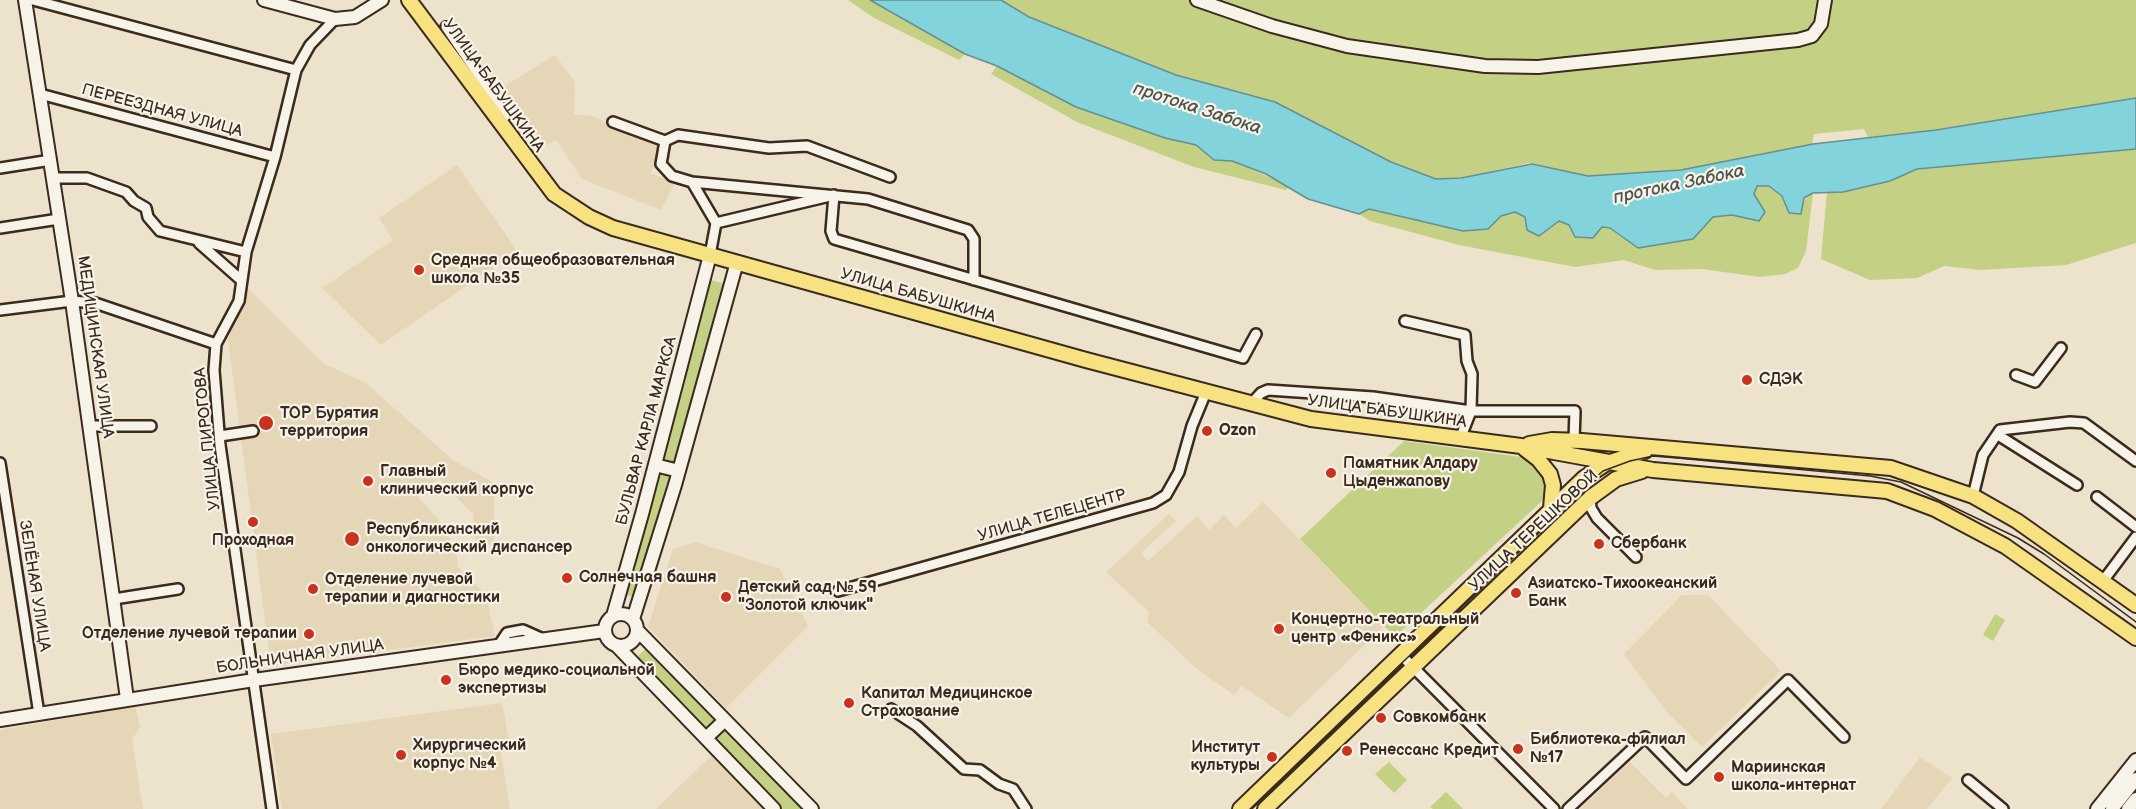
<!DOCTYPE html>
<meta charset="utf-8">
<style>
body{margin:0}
canvas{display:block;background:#ede2cc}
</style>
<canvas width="2136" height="809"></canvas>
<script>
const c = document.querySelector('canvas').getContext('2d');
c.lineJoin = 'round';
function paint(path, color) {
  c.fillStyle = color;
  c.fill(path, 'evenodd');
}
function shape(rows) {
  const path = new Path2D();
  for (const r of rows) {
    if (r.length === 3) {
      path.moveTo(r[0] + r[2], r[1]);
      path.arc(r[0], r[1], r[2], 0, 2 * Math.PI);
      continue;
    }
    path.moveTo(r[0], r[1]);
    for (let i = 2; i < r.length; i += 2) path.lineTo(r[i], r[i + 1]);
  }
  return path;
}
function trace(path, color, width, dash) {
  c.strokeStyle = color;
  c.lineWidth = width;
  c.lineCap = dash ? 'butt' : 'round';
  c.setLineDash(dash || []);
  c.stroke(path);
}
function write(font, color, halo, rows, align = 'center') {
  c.font = font + ' "Balsamiq Sans",sans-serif';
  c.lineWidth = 4.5;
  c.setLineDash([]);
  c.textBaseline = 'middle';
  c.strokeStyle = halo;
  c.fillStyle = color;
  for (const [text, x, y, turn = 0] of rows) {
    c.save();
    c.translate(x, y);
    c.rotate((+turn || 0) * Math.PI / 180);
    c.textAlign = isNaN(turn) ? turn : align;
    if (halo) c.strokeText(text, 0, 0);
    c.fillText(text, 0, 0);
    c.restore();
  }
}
paint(shape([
 [555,55,575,82,574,114,592,116,661,148,651,173,675,183,661,210,582,179,556,140,544,146,510,95,503,99,497,91],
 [457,165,517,251,381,345,322,288,393,240,379,218],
 [245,285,323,363,366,383,453,460,494,483,494,545,476,545,473,514,438,478,418,497,443,525,457,553,457,566,486,595,495,636,271,666,228,340],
 [1263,502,1384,626,1289,718,1242,686,1234,695,1197,669,1147,622,1149,612,1106,572,1169,514,1176,521,1141,553,1148,561,1197,516,1209,530,1224,515,1236,528],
 [695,542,780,569,808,626,726,708,648,627,673,549],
 [1682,595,1708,595,1781,671,1702,747,1667,712,1624,654],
 [502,703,511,751,501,752,510,809,282,809,271,734],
 [135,706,140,727,132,740,143,809,0,809,0,730],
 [714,753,767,809,656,809],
 [1920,757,1952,778,1927,809,1881,809],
 [1630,762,1666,798,1672,792,1688,809,1580,809]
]), '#e6d6b8');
paint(shape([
 [848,0,870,0,965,54,959,60,874,18],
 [1001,0,2136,0,2136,98,1936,130,1868,137,1864,129,1814,134,1812,144,1681,170,1588,176,1529,163,1461,178,1436,179,1391,162,1275,102,1176,75,1029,17],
 [997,66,1076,107,1165,138,1196,145,1214,160,1232,161,1289,186,1286,190,1194,167,1077,122,991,74],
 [2136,149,2136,243,2066,265,1981,270,1944,266,1917,278,1870,280,1821,259,1827,191,1843,192,1890,181,1917,169],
 [1757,185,1769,186,1782,196,1789,213,1813,193,1806,251,1798,268,1785,274,1760,277,1701,269,1655,270,1624,260,1575,267,1459,245,1370,221,1359,214,1369,209,1463,231,1488,229,1501,216,1515,212,1525,217,1610,229,1638,248,1692,239,1713,217,1732,215,1759,221,1754,194],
 [710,280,727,284,676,465,662,462,661,459],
 [1404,441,1521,457,1533,462,1547,478,1548,491,1541,502,1395,637,1300,539],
 [658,471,673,475,638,598,622,594],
 [1995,614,2005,620,1993,641,1983,635],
 [647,647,718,720,707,730,635,659],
 [724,727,806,809,782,809,714,739],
 [1389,762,1407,780,1394,793,1375,774],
 [1446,792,1463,809,1433,809,1430,807]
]), '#c4d185');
const water = shape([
 [870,0,1001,0,1029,17,1176,75,1275,102,1391,162,1436,179,1461,178,1532,164,1588,176,1681,170,1813,144,1936,130,2136,98,2136,149,1917,169,1890,181,1843,192,1813,193,1804,198,1801,214,1789,213,1782,196,1769,186,1757,186,1754,194,1765,212,1759,221,1732,215,1713,217,1693,239,1638,248,1610,228,1602,227,1593,238,1575,237,1569,225,1559,221,1539,236,1527,230,1525,217,1515,212,1501,216,1488,229,1463,231,1369,209,1359,214,1308,199,1266,174,1232,161,1214,160,1196,145,1165,138,1076,107,997,66,965,54,870,0]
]);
paint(water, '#82d3dc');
trace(water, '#668f90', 1.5);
const street = shape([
 [33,0,296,70],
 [446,27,506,115,499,123],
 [40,94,275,157],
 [613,122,665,141],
 [0,168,51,160],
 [54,178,87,178,126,192,134,201,146,208,148,217,160,231,246,252],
 [692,182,868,199,968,230,974,239,974,280],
 [716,223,834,195,831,231,834,239,1243,358,1256,334],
 [0,228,59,219],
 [199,243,241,280],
 [710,255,716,223,692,182,672,176,661,164,665,141,678,135,769,148,807,146,890,177],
 [0,310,72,301,95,303,216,344],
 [1405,321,1465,335,1467,361,1472,374,1471,411,1460,439],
 [2016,375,2035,382,2061,348],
 [1252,403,1261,393,1268,390,1373,397,1471,411,1575,411,1574,441],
 [90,426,151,426],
 [1998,435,2077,485],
 [220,436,253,431],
 [0,463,39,714],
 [1973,496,1983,455,2000,430,2070,422,2084,423,2136,461],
 [2097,497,2136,527],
 [1590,498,1591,508,1597,518,1636,557],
 [2103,581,2136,537],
 [838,591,1153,503,1166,495,1179,472,1192,426,1206,392],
 [114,599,178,589],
 [499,645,507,633,523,630,541,638],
 [1400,654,1554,809],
 [891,709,917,726,964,769,980,770,999,784,1013,789,1026,809],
 [1968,780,2003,809],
 [272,809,220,445,214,370,216,344,239,301,246,252,275,157,296,70,310,45,335,19],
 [1568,809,1645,737,1686,779,1788,680,1844,737]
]);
const secondary = shape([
 [25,0,72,301,127,699],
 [264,0,335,19,355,17,382,0],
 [1197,0,1272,26,1347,46,1485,66,1538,67,1798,40,1812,36,1821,24,1825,0],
 [655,465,679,471],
 [621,630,16],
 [613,616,642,514,710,255],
 [633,619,675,485,737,262],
 [637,630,812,809],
 [616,645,774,809],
 [0,720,254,680,604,631],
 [706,738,725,720],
 [2097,809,2136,760],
 [2112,809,2136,779],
 [2128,809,2136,799]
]);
const primary = shape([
 [409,0,554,194,589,217,613,228,1086,360,1311,419,1521,446,1653,470,1887,491,1935,509,2005,546,2136,638],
 [1529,444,1552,440,1582,441,1891,468,1973,496,2017,521,2136,605],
 [1525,449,1538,459,1550,474,1553,485,1551,508],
 [1240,809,1584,478,1607,463,1645,451],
 [1265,809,1590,498,1616,479,1642,471]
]);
trace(street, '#3b2a1e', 14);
trace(secondary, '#3b2a1e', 16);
trace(primary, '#3b2a1e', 18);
trace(street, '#f7f3e8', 9);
trace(secondary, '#f7f3e8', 12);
trace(primary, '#f6e281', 14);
trace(shape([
 [1250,809,1585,487,1603,471,1630,461,1653,456,1677,458,1870,476,1901,482,2018,538,2044,554,2136,622]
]), '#3b2a1e', 1.5);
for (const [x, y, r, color] of [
 [419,270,6,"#c8321e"],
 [1747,380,6,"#c8321e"],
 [266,423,8,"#c8321e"],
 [1207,431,6,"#c8321e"],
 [1331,473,6,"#c8321e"],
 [368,481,6,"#c8321e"],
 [253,522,6,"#c8321e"],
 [352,539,8,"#c8321e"],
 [1599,544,6,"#c8321e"],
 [567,578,6,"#c8321e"],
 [313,589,6,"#c8321e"],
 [1516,593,6,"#c8321e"],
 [726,597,6,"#c8321e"],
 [1279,629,6,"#c8321e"],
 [309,634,6,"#c8321e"],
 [446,680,6,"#c8321e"],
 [849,703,6,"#c8321e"],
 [1381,718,6,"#c8321e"],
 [1518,749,6,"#c8321e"],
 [1347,751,6,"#c8321e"],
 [401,755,6,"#c8321e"],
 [1272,757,6,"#c8321e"],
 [1719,777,6,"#c8321e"]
]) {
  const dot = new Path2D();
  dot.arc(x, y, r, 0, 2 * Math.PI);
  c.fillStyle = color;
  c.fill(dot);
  trace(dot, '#f7f3e8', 2);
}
write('16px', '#3b2a1e', '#f7f3e8', [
 ["УЛИЦА БАБУШКИНА",493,86,54],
 ["ПЕРЕЕЗДНАЯ УЛИЦА",162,111,15],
 ["УЛИЦА БАБУШКИНА",918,296,16],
 ["МЕДИЦИНСКАЯ УЛИЦА",95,347,82],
 ["УЛИЦА БАБУШКИНА",1387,412,8],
 ["БУЛЬВАР КАРЛА МАРКСА",647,431,-75],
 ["УЛИЦА ПИРОГОВА",208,439,-96],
 ["УЛИЦА ТЕЛЕЦЕНТР",1052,516,-16],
 ["УЛИЦА ТЕРЕШКОВОЙ",1534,531,-43],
 ["ЗЕЛЁНАЯ УЛИЦА",34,586,81],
 ["БОЛЬНИЧНАЯ УЛИЦА",300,657,-8]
]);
write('bold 16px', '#3b2a1e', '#f7f3e8', [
 ["Средняя общеобразовательная",431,261],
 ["школа №35",431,279],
 ["СДЭК",1759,380],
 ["ТОР Бурятия",280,414],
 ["территория",280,432],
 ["Ozon",1219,431],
 ["Памятник Алдару",1343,464],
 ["Цыденжапову",1343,482],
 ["Главный",380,472],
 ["клинический корпус",380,490],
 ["Республиканский",366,530],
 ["онкологический диспансер",366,548],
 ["Проходная",253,541,"center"],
 ["Сбербанк",1611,544],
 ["Солнечная башня",579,578],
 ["Отделение лучевой",325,580],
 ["терапии и диагностики",325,598],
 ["Азиатско-Тихоокеанский",1528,584],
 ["Банк",1528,602],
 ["Детский сад № 59",738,588],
 ["\"Золотой ключик\"",738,606],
 ["Концертно-театральный",1291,620],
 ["центр «Феникс»",1291,638],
 ["Отделение лучевой терапии",297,634,"right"],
 ["Бюро медико-социальной",458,671],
 ["экспертизы",458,689],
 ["Капитал Медицинское",861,694],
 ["Страхование",861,712],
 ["Совкомбанк",1393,718],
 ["Библиотека-филиал",1530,740],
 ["№17",1530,758],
 ["Хирургический",413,746],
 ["корпус №4",413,764],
 ["Институт",1260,748,"right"],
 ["культуры",1260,766,"right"],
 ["Ренессанс Кредит",1359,751],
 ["Мариинская",1731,768],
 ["школа-интернат",1731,786]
], 'left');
write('italic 18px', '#4d544e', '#f7f3e8', [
 ["протока Забока",1197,109,18],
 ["протока Забока",1679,185,-12]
]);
</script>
